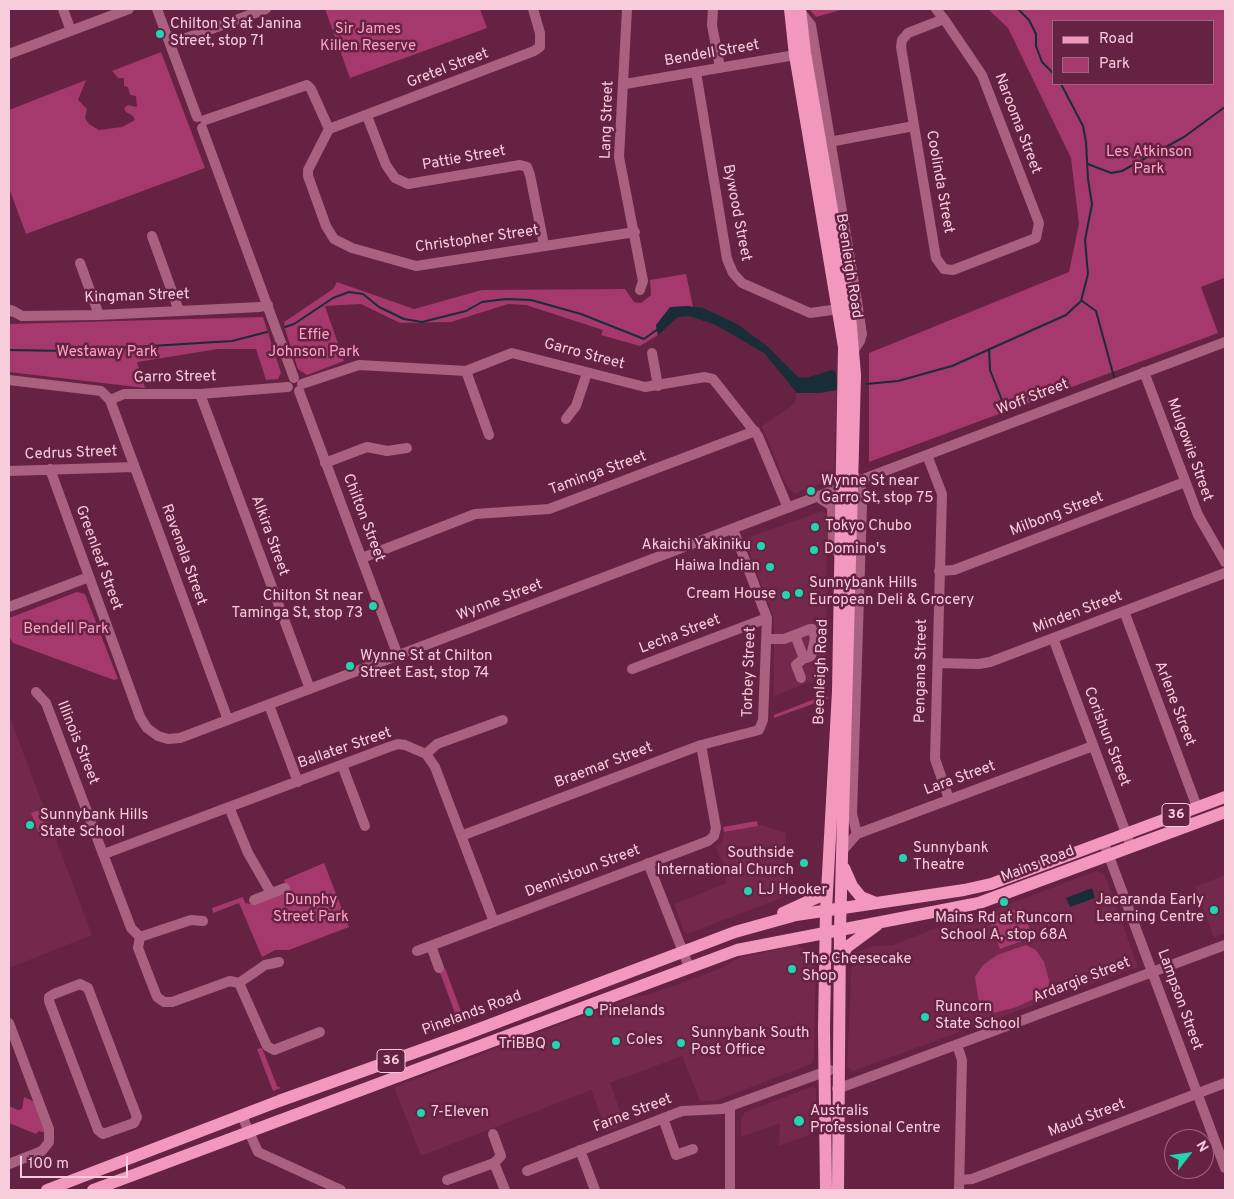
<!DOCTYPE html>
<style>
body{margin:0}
#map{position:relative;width:1234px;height:1199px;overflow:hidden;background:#652242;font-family:Overpass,sans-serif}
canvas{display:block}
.frame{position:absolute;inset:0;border:10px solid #f7cddc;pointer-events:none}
.legend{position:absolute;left:1052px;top:20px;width:162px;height:65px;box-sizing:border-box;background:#652242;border:1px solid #9f6680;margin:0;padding:6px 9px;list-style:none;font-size:15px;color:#f7cddc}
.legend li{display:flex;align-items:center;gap:10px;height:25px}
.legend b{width:25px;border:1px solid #9f6680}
.north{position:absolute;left:1164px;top:1129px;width:50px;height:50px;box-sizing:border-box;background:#652242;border:1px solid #9f6680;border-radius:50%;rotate:60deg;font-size:14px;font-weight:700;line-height:20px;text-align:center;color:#f7cddc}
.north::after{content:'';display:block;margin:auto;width:18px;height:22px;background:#20d5b0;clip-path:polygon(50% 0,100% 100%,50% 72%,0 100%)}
.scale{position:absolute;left:20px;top:1156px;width:108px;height:22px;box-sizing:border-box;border:2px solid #f7cddc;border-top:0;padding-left:6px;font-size:15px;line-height:18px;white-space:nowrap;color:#f7cddc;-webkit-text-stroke:4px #652242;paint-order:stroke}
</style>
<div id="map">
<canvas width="1234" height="1199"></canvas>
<div class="frame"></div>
<ul class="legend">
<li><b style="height:6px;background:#f298bd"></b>Road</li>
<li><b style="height:14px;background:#a5386d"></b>Park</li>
</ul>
<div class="north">N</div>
<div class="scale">100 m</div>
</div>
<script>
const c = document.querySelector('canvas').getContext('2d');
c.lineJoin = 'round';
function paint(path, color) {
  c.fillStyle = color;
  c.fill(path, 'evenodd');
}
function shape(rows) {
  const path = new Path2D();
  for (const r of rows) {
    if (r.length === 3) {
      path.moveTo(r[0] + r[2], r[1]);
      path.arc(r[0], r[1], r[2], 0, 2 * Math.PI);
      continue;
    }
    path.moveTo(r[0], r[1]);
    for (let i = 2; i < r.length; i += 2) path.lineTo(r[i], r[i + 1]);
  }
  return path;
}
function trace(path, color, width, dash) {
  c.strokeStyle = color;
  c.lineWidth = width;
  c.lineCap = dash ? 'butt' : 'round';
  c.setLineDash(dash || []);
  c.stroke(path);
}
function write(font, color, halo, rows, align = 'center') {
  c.font = font + ' Overpass,sans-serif';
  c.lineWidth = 5;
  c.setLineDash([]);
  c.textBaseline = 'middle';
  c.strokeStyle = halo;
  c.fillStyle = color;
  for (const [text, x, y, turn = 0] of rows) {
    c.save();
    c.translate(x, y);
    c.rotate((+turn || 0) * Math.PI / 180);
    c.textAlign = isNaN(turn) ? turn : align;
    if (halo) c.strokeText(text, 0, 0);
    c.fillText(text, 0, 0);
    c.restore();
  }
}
paint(shape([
 [837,390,834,478,795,494,786,485,762,426,794,404,797,393,820,393],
 [822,511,827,514,826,676,774,696,774,618,746,544,747,538],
 [9,715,92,935,9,968],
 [761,825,786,833,784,897,687,934,684,932,674,904,727,883,723,863,716,847,722,843,724,832],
 [1096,871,1103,873,1107,881,1138,967,853,1071,847,1067,852,953,875,946,893,945,944,925,962,922],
 [1225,875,1225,933,1214,938,1195,887],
 [796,945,812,952,816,961,814,1059,811,1064,715,1101,700,1101,682,1056,610,1083,625,1124,607,1131,591,1090,421,1156,394,1087,630,998,647,995,681,983,719,969,738,958],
 [814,1086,816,1090,816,1132,779,1146,780,1123,741,1137,741,1119,745,1112]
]), '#73284c');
paint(shape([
 [325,9,480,9,487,28,350,78],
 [809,9,844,9,816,17],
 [988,9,1225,9,1225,281,1224,278,1201,287,1218,333,869,462,869,353,1069,272,1079,224,1071,158,1008,28],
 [1053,21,1213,21,1213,84,1053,84],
 [161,52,205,168,26,234,9,188,9,110,86,80,78,100,87,109,85,118,89,124,99,130,122,127,135,120,133,116,126,112,124,108,128,105,137,107,136,96,130,95,128,87,124,86,124,78,118,78,112,71],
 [686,274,693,307,686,306,656,325,658,335,640,346,601,335,603,330,526,305,508,304,451,322,400,323,361,304,325,306,344,361,307,375,298,369,285,329,284,322,333,289,337,282,414,309,482,290,625,289,634,302,641,303,651,295,650,280],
 [263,317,281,373,278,379,266,380,256,349,218,349,137,362,145,388,9,372,9,324],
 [77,592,85,594,118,679,114,680,13,643,9,636,9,618],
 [825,695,829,698,774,718,774,715],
 [40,810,49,834,40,836,31,813],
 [757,821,758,826,724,832,723,827],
 [324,863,349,927,289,950,275,950,262,957,239,903,213,913,212,908,243,897,245,903,251,904,287,891,284,880],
 [1021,907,1033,937,1000,949,989,919],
 [1108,918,6],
 [1026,945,1036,950,1044,962,1049,980,1048,992,1017,1007,994,1013,979,1004,975,977,983,965,997,955],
 [445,968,465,1022,459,1024,439,970],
 [262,1048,277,1086,281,1088,273,1091,257,1049],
 [24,1097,35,1102,46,1133,39,1131,36,1134,9,1123,9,1106,18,1110,22,1109]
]), '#a5386d');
paint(shape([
 [686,306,703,308,737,324,767,346,798,377,806,378,832,370,836,372,837,390,820,393,797,393,764,353,716,325,689,316,678,317,658,335,656,325,670,307],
 [1092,888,1095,898,1070,907,1066,898]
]), '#192d38');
trace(shape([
 [1018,9,1029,20,1036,34,1036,46,1042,62,1053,73],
 [1088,164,1111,173,1122,171,1184,137,1225,107],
 [1082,301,1096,311,1114,377],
 [285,327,294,324,333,298,349,292,363,294,379,307,404,319,422,322,466,311,482,302,506,299,531,300,581,314,644,339,658,329],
 [989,349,990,370,1007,413],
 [9,350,70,351,232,341,267,332],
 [866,384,898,381,952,366,1066,315,1081,301,1088,274,1085,240,1092,204,1088,179,1086,142,1083,126,1061,84]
]), '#192d38', 2);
trace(shape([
 [63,9,71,31],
 [157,9,197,117],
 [627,9,619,157,643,281,640,290],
 [713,9,712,25,720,68],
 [936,9,944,19,982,75,1039,223,1036,238,953,270,944,269,936,258,901,47,902,40,908,33,944,19],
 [800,11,811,25,856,295,862,334,860,341,854,350],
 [170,44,266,9],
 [9,54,129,9],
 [696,72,727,259,733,273,742,283,810,313,839,309],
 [625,84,801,54],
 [367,116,386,165,395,178,408,184,520,165,527,167,530,175,544,245],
 [205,120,307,85,311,89,329,129,308,170,308,176,326,226,334,239,352,248,416,266,635,232],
 [202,128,294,378],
 [329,129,534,51,540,47,540,33,533,9],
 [824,143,914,126],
 [152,236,179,311],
 [80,263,99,315],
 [9,312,11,310,22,316,99,315,260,307,268,305],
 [652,353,658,386],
 [466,371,489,435],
 [1144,372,1198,515,1225,562],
 [9,380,101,391,110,400,124,394,200,394,288,387],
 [302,384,359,365,466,371,512,353,645,387,705,377,713,379,758,436,788,508],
 [299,391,398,656],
 [200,394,310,689],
 [110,400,228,720],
 [566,419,576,406,587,373],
 [927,455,942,494,935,759,949,799],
 [325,463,367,447,387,451,407,448],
 [50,469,140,717,147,728,158,736,168,739,180,738,1225,342],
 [9,471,134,467],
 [855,477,861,489,862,505,852,814,857,834],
 [818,497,832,506,833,545,841,557],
 [362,558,475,514,549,509,755,431],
 [939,571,954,570,1185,482],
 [9,607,89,577],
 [1124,611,1197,807],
 [1053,638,1129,841],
 [766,639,784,639,795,635,810,629,812,629,815,638,811,656,806,658,803,656,795,635],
 [938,663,979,664,990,662,1225,573],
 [632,669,767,618],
 [801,678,796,665,804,658],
 [36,692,46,703,131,928,140,937,138,948,157,997,164,1002,172,1002,230,981,239,983,267,1046,274,1050,320,1032],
 [269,705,298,782],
 [426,754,437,744,503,720],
 [342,765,365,826],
 [229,807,248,853,271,893],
 [461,836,701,745,759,730,763,720,767,618,733,529],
 [1106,848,1225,1168],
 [843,850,857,834,1093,746],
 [104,854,389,747,398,744,405,745,426,754,435,767,494,922],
 [648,863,689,967],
 [254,900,285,888],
 [140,937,191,920,203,921],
 [431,946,439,968],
 [417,951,708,841,714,836,716,828,701,745],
 [239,983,265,965,279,962],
 [80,984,88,988,137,1117,134,1123,103,1134,98,1130,49,1001,49,997,54,994,80,984],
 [9,1023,49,1129,49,1142,42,1151,9,1164],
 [957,1045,962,1060,959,1190],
 [837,1089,1225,945],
 [242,1116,258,1152,341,1190],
 [663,1118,676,1155,693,1149],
 [580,1150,595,1190],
 [494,1163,505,1190],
 [527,1171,682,1111,722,1109,830,1070],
 [447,1180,494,1163,501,1156,493,1134],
 [959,1180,972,1179,1225,1083],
 [730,1190,730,1107]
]), '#aa6180', 10);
trace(shape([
 [790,9,795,55,844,347,838,691,826,910,824,1029,826,1190],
 [800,9,805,53,850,315,855,375,840,930,838,1190],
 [844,868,852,886,861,897,876,903],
 [783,913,820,896,827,888],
 [841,958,847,947,877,925],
 [47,1190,279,1101,466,1034,735,932,796,915,964,890,991,884,1225,797],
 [93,1190,737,950,979,903,1225,812]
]), '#f298bd', 12);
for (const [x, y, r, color] of [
 [160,34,5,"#20d5b0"],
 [811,491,5,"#20d5b0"],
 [815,527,5,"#20d5b0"],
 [761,546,5,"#20d5b0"],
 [814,550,5,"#20d5b0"],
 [770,567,5,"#20d5b0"],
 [799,593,5,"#20d5b0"],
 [786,595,5,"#20d5b0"],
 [373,606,5,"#20d5b0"],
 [350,666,5,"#20d5b0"],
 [30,825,5,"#20d5b0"],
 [903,858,5,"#20d5b0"],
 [804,863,5,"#20d5b0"],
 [748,891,5,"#20d5b0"],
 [1004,902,5,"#20d5b0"],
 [1214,910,5,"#20d5b0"],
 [792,969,5,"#20d5b0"],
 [589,1012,5,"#20d5b0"],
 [925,1017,5,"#20d5b0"],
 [616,1041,5,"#20d5b0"],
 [681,1043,5,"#20d5b0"],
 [556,1045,5,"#20d5b0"],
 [421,1113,5,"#20d5b0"],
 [799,1121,6,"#20d5b0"]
]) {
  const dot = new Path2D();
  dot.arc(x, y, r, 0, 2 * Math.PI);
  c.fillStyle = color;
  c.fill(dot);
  trace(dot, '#652242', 2);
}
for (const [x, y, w] of [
 [1176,815,28],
 [391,1061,28]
]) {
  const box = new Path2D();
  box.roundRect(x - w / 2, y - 11.5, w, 23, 4);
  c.fillStyle = '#652242';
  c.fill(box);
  trace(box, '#f7cddc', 1);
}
write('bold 14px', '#f7cddc', null, [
 ["36",1176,815],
 ["36",391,1061]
]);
write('15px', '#f7cddc', '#652242', [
 ["Chilton St at Janina",170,25],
 ["Street, stop 71",170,42],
 ["Wynne St near",821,482],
 ["Garro St, stop 75",821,499],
 ["Tokyo Chubo",825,527],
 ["Akaichi Yakiniku",751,546,"right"],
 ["Domino's",824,550],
 ["Haiwa Indian",760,567,"right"],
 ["Sunnybank Hills",809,584],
 ["European Deli & Grocery",809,601],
 ["Cream House",776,595,"right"],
 ["Chilton St near",363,597,"right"],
 ["Taminga St, stop 73",363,614,"right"],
 ["Wynne St at Chilton",360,657],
 ["Street East, stop 74",360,674],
 ["Sunnybank Hills",40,816],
 ["State School",40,833],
 ["Sunnybank",913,849],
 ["Theatre",913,866],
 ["Southside",794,854,"right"],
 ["International Church",794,871,"right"],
 ["LJ Hooker",758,891],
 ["Jacaranda Early",1204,901,"right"],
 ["Learning Centre",1204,918,"right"],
 ["Mains Rd at Runcorn",1004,919,"center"],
 ["School A, stop 68A",1004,936,"center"],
 ["The Cheesecake",802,960],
 ["Shop",802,977],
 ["Runcorn",935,1008],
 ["State School",935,1025],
 ["Pinelands",599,1012],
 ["Sunnybank South",691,1034],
 ["Post Office",691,1051],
 ["Coles",626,1041],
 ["TriBBQ",546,1045,"right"],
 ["Australis",810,1112],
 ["Professional Centre",810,1129],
 ["7-Eleven",431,1113]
], 'left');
write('15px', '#fea2c8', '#652242', [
 ["Sir James",368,30],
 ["Killen Reserve",368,47],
 ["Les Atkinson",1149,153],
 ["Park",1149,170],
 ["Effie",314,336],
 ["Johnson Park",314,353],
 ["Westaway Park",107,353],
 ["Bendell Park",66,630],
 ["Dunphy",311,901],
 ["Street Park",311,918]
]);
write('15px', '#f7cddc', '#652242', [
 ["Bendell Street",712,54,-10],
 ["Gretel Street",448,69,-21],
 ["Lang Street",608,120,-88],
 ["Narooma Street",1017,124,69],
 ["Pattie Street",464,159,-10],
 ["Coolinda Street",939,182,80],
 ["Bywood Street",736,213,79],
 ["Christopher Street",477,240,-8],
 ["Beenleigh Road",848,266,81],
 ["Kingman Street",137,297,-2],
 ["Garro Street",584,355,15],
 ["Garro Street",175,378,-1],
 ["Woff Street",1033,398,-21],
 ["Mulgowie Street",1189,450,70],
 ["Cedrus Street",71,454,-2],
 ["Taminga Street",598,474,-20],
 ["Milbong Street",1057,515,-21],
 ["Chilton Street",363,518,69],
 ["Alkira Street",269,536,70],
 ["Ravenala Street",183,555,70],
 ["Greenleaf Street",98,558,70],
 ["Wynne Street",500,601,-21],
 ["Minden Street",1078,613,-21],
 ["Lecha Street",680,635,-21],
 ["Pengana Street",922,671,-89],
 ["Torbey Street",750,672,-88],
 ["Beenleigh Road",822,672,-88],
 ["Arlene Street",1174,704,69],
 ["Corishun Street",1106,737,69],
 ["Illinois Street",77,743,68],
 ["Ballater Street",345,749,-19],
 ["Braemar Street",604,766,-21],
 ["Lara Street",960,779,-20],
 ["Mains Road",1038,865,-21],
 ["Dennistoun Street",583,872,-21],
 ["Ardargie Street",1082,981,-21],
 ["Lampson Street",1179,1000,70],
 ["Pinelands Road",472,1014,-20],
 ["Farne Street",633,1114,-21],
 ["Maud Street",1087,1119,-21]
]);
</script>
